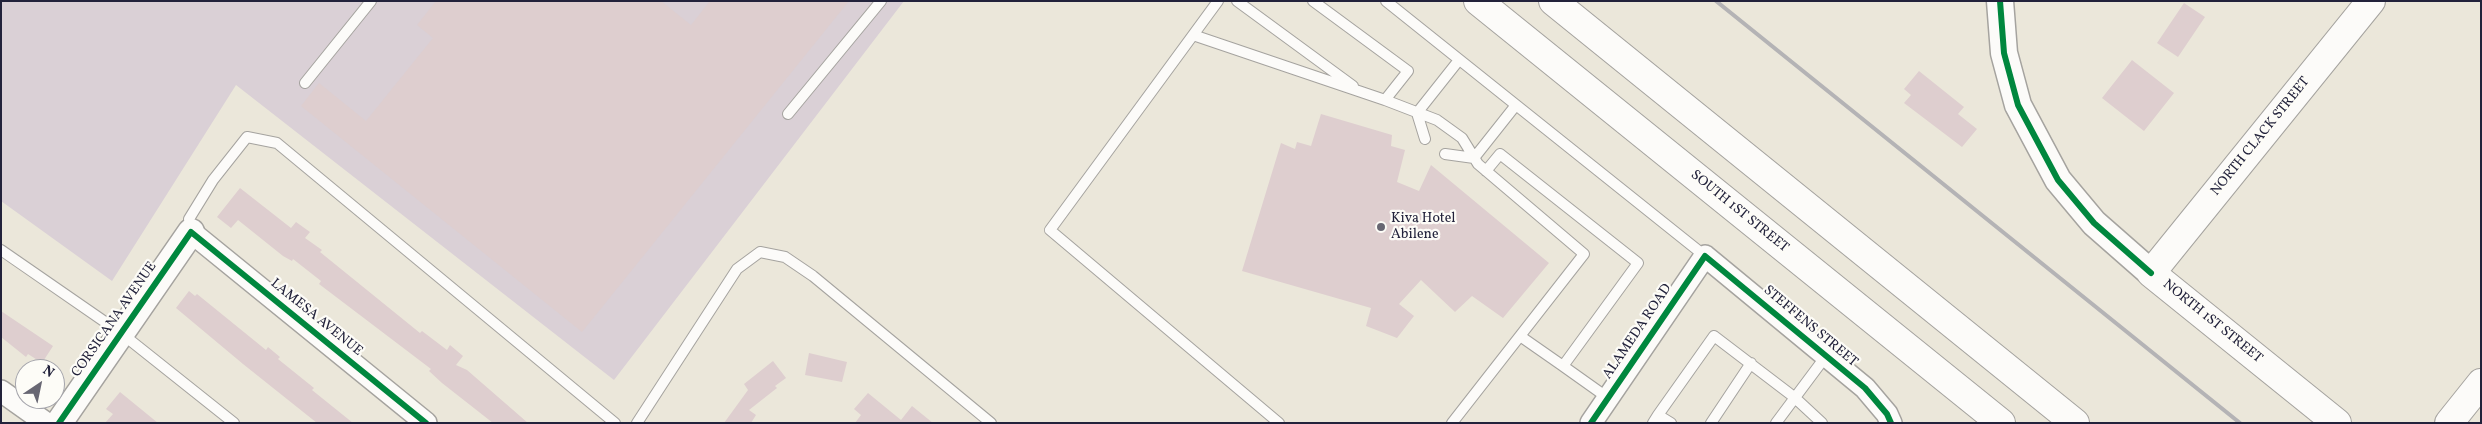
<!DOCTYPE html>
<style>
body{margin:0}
#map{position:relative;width:2482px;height:424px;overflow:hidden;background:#ebe7da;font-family:Vollkorn,serif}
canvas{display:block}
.frame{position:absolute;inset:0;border:2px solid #22223b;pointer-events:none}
.north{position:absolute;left:15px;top:359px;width:50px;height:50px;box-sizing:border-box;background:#fdfcf7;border:1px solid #a5a5ac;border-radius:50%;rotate:34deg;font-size:14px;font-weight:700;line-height:20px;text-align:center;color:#22223b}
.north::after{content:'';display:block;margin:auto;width:18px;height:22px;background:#686773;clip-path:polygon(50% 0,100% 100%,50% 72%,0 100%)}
</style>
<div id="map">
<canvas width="2482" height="424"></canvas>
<div class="frame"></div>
<div class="north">N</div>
</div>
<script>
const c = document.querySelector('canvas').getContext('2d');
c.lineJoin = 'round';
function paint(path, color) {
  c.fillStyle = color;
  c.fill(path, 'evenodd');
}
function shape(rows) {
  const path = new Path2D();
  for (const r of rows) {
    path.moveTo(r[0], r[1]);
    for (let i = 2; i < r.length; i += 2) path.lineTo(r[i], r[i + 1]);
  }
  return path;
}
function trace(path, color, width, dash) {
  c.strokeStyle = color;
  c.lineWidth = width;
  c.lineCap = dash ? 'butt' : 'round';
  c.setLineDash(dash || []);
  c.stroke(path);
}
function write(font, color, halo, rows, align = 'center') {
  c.font = font + ' Vollkorn,serif';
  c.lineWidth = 4.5;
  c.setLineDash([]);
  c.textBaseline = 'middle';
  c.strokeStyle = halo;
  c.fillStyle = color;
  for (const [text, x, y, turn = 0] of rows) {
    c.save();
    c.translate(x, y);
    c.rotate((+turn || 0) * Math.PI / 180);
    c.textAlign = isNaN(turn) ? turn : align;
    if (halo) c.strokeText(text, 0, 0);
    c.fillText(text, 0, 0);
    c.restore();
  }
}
paint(shape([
 [1,1,904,1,614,380,236,85,112,281,1,201]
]), '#dad0d6');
paint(shape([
 [436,1,661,1,691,25,710,1,849,1,582,332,301,106,319,83,366,121,433,38,417,25],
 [2184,3,2205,17,2178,57,2157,43],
 [2132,60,2174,93,2144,131,2102,98],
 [1919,71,1964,107,1958,114,1977,129,1962,147,1904,103,1911,95,1904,89],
 [1321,114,1392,135,1391,146,1405,150,1397,182,1419,191,1431,165,1549,263,1503,318,1472,296,1455,312,1421,280,1399,304,1414,316,1397,338,1366,326,1371,308,1242,271,1281,143,1295,149,1297,142,1311,146],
 [240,188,291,228,296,222,310,232,305,238,322,250,320,252,420,333,422,331,447,350,450,345,463,356,456,365,467,370,528,423,493,423,442,383,429,371,431,369,319,284,321,281,293,259,292,261,283,256,238,220,231,228,217,217],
 [189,291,195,296,197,294,266,350,268,347,280,357,278,359,314,388,312,390,353,423,317,423,243,364,176,308],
 [1,311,53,346,42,363,28,354,26,357,1,337],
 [809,353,847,362,842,382,805,375],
 [773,361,786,378,775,386,777,388,749,410,756,415,751,423,724,423,748,390,744,384],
 [120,392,158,423,105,423,113,414,106,409],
 [868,393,901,420,912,406,933,423,855,423,861,415,854,409]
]), '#dececf');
const service = shape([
 [1218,1,1050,230,1279,423],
 [1237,1,1353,86],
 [1386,1,1705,256],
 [1193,35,1385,100,1408,71,1313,1],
 [305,83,371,1],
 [1385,100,1437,120,1462,138,1478,164,1584,254,1452,423],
 [788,114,881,1],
 [1425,139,1417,113,1459,60],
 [1445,154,1474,158],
 [1474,158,1516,105],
 [1486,171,1500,154,1638,263,1563,366,1608,398],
 [191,231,189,219,213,180,247,137,277,143,615,423],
 [1,250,121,333,234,423],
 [1520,336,1563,366],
 [1658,415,1714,336,1794,397,1822,423],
 [637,423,737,269,760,252,785,257,813,276,991,423],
 [1653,423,1658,415,1671,423],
 [1711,423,1751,363],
 [1776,423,1826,356]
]);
const minor = shape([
 [191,232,426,423],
 [1,391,46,423],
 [1591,423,1705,256,1865,388,1887,414,1891,423]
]);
const tertiary = shape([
 [2000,1,2004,53,2018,105,2058,180,2094,223,2151,273],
 [59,423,191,232]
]);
const secondary = shape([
 [2337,423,2151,273,2371,1]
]);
const trunk = shape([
 [1478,1,2001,423],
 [1553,1,2075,423]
]);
const motorway = shape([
 [2449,423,2481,383]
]);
trace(service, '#a5a39f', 12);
trace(minor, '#a5a39f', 24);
trace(tertiary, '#a5a39f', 29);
trace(secondary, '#a5a39f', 30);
trace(trunk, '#a5a39f', 30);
trace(motorway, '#a5a39f', 30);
trace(service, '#fcfbf9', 10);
trace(minor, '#fcfbf9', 21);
trace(tertiary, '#fcfbf9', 26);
trace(secondary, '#fcfbf9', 28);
trace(trunk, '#fcfbf9', 28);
trace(motorway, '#fcfbf9', 28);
trace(shape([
 [1716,1,2240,423]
]), '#b4b3b5', 4);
trace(shape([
 [2000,1,2004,53,2018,105,2058,180,2094,223,2151,273],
 [59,423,191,232,426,423],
 [1591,423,1705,256,1865,388,1887,414,1891,423]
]), '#00873e', 6);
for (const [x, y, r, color] of [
 [1381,227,5,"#686773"]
]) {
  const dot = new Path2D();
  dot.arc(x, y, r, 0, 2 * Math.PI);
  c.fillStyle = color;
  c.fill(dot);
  trace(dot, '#fdfcf7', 2);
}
write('14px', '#22223b', '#fdfcf7', [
 ["NORTH CLACK STREET",2261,137,-51],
 ["SOUTH 1ST STREET",1739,212,39],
 ["LAMESA AVENUE",316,318,39],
 ["CORSICANA AVENUE",115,320,-55],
 ["NORTH 1ST STREET",2212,322,39],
 ["STEFFENS STREET",1810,327,40],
 ["ALAMEDA ROAD",1638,332,-56]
]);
write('14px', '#22223b', '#fdfcf7', [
 ["Kiva Hotel",1391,219],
 ["Abilene",1391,235]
], 'left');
</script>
